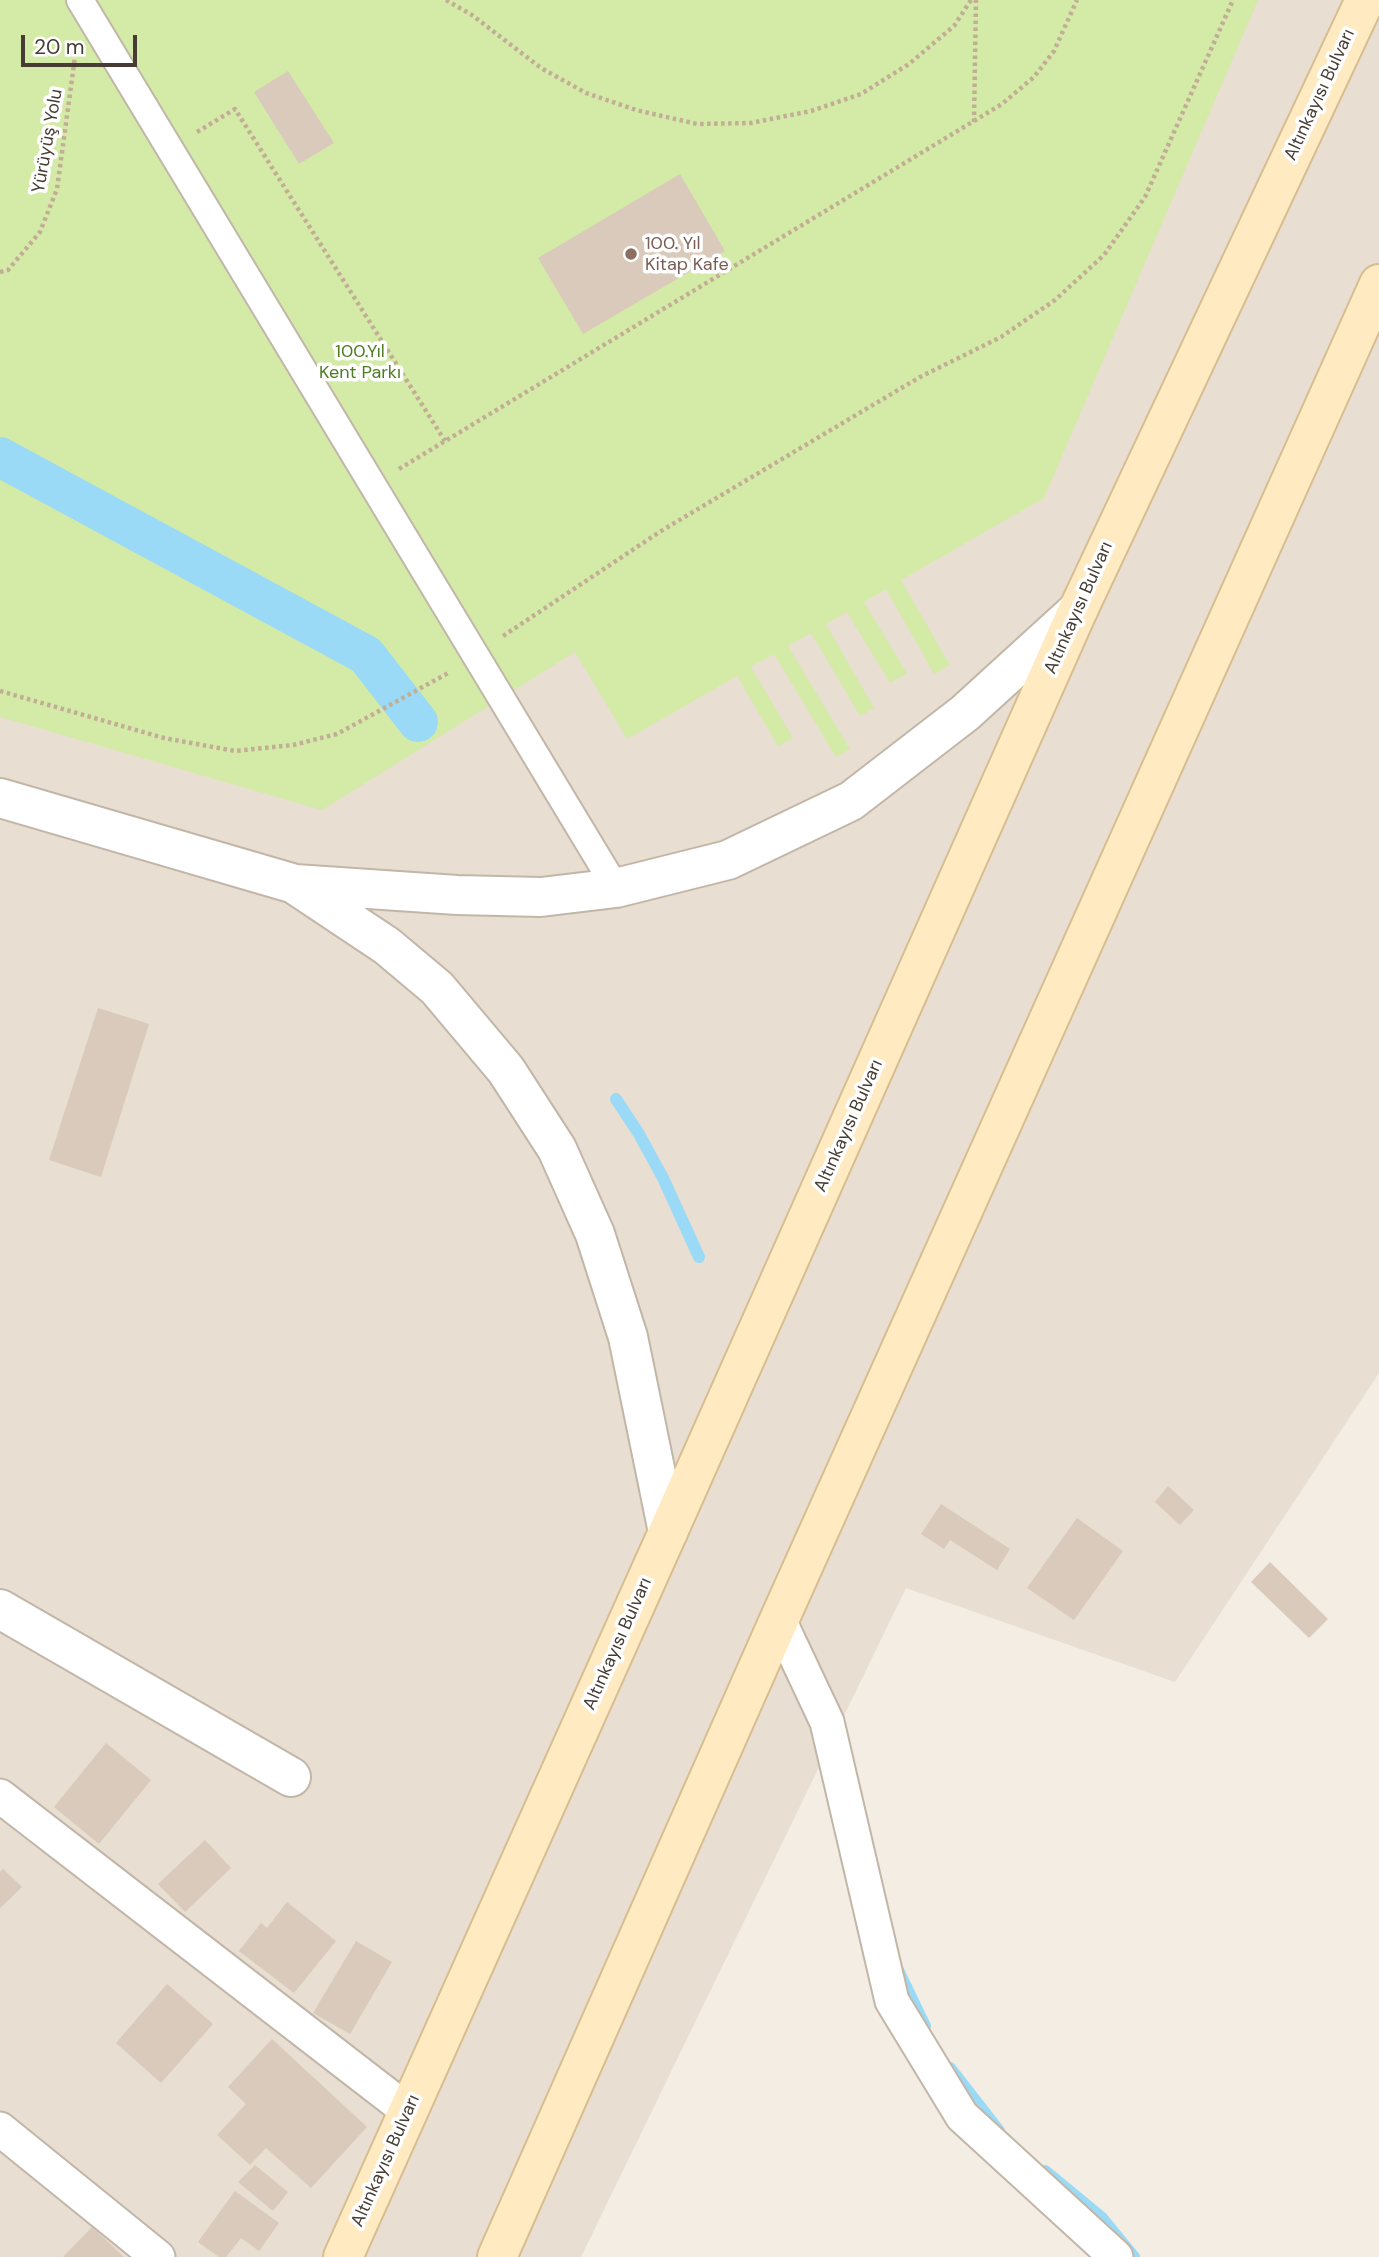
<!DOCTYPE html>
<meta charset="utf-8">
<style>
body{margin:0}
#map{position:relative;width:1379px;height:2257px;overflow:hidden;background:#f3ede3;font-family:"DM Sans",sans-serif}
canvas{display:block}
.scale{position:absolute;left:21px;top:35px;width:116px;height:32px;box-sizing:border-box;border:4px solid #463c33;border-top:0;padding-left:9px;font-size:21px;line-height:24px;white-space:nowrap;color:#463c33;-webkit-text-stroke:5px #fff;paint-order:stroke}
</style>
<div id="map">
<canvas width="1379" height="2257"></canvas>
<div class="scale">20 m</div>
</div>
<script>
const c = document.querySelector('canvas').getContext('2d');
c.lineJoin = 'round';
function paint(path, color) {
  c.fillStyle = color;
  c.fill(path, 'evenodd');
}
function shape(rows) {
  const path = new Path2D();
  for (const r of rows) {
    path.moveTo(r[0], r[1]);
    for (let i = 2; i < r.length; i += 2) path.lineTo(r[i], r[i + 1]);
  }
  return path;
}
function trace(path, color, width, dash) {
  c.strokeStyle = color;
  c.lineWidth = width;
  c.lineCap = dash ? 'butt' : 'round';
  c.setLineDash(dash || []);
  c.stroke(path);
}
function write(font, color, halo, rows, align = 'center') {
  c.font = font + ' "DM Sans",sans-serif';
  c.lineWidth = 7;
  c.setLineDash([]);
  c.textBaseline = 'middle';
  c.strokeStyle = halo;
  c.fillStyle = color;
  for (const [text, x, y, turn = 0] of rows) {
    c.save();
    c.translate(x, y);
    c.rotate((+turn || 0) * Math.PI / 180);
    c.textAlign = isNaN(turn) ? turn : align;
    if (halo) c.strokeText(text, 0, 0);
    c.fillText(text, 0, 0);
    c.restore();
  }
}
paint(shape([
 [0,0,1379,0,1379,1373,1175,1682,906,1588,581,2257,0,2257]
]), '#e8ded1');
paint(shape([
 [0,0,1258,0,1044,498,901,580,950,665,934,674,886,589,864,602,907,673,890,683,847,612,826,624,874,708,860,716,811,633,788,646,850,749,836,757,774,654,751,667,793,738,778,746,737,676,627,739,575,652,322,810,0,717]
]), '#d4eba8');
trace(shape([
 [616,1099,639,1134,663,1178,699,1257],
 [898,1970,925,2026],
 [950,2068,999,2131],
 [1045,2171,1102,2218,1134,2257]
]), '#9adaf6', 12);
trace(shape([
 [0,457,366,655,418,722]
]), '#9adaf6', 40);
paint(shape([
 [288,71,334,143,299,164,254,92],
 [680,174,725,251,583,334,538,258],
 [98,1008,149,1024,101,1177,49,1160],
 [1168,1486,1194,1510,1180,1525,1155,1502],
 [941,1504,1010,1549,997,1570,950,1540,944,1549,921,1534],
 [1077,1518,1123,1551,1074,1620,1027,1588],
 [1270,1562,1328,1619,1309,1638,1251,1582],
 [106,1743,151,1780,99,1844,54,1807],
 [205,1840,231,1868,185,1912,158,1884],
 [3,1869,22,1887,0,1908,0,1872],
 [287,1902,336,1941,294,1993,239,1951,261,1923,267,1928],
 [356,1941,392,1962,350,2034,313,2013],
 [167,1984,213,2024,161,2083,116,2043],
 [272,2039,367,2127,311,2188,266,2148,250,2165,217,2135,246,2104,228,2087],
 [255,2165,288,2192,273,2211,238,2182],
 [235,2191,279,2223,259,2251,241,2238,226,2257,219,2257,198,2242],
 [92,2227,124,2257,63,2257]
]), '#d9cabb');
const pedestrian = shape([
 [80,0,616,888]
]);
const minor = shape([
 [779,1620,827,1722,892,2001,962,2116,1116,2257],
 [0,1796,408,2111],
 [0,2129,158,2257]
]);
const tertiary = shape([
 [0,798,295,884,457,895,541,897,616,888,728,860,851,801,965,713,1078,610],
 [297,886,387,946,437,988,506,1070,557,1149,595,1234,628,1337,668,1532],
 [0,1609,291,1777]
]);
const secondary = shape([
 [343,2257,668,1532,1078,610,1365,0],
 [497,2257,779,1620,1379,284]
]);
trace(pedestrian, '#c2b6a8', 30);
trace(minor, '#c2b6a8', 37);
trace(tertiary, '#c2b6a8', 42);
trace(secondary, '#d7bd8f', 42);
trace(shape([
 [446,0,472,15,541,68,586,93,636,110,697,124,751,123,811,111,861,94,909,64,954,26,971,0],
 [974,122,976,0],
 [197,132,235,109,445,441],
 [0,272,8,270,40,232,57,189,75,57],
 [399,469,1002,104,1034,77,1054,51,1077,0],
 [503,636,661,531,920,377,1001,337,1055,300,1104,255,1145,197,1233,0],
 [0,691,164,738,235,751,293,745,337,734,450,672]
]), '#c2ae95', 4.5, [3.5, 3.5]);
trace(pedestrian, '#fff', 26);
trace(minor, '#fff', 33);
trace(tertiary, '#fff', 38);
trace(secondary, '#ffeac2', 38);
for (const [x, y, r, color] of [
 [631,254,7,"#8d6e63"]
]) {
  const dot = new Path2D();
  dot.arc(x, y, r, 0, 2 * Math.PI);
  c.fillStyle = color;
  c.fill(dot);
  trace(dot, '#fff', 2.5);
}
write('18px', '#463c33', '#fff', [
 ["Altınkayısı Bulvarı",1320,95,-65],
 ["Yürüyüş Yolu",48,141,-80],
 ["Altınkayısı Bulvarı",1079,608,-66],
 ["Altınkayısı Bulvarı",849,1126,-66],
 ["Altınkayısı Bulvarı",618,1644,-66],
 ["Altınkayısı Bulvarı",386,2161,-66]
]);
write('18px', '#785e54', '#fff', [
 ["100. Yıl",645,244],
 ["Kitap Kafe",645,265]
], 'left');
write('18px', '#4d7c22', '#fff', [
 ["100.Yıl",360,352],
 ["Kent Parkı",360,373]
]);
</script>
